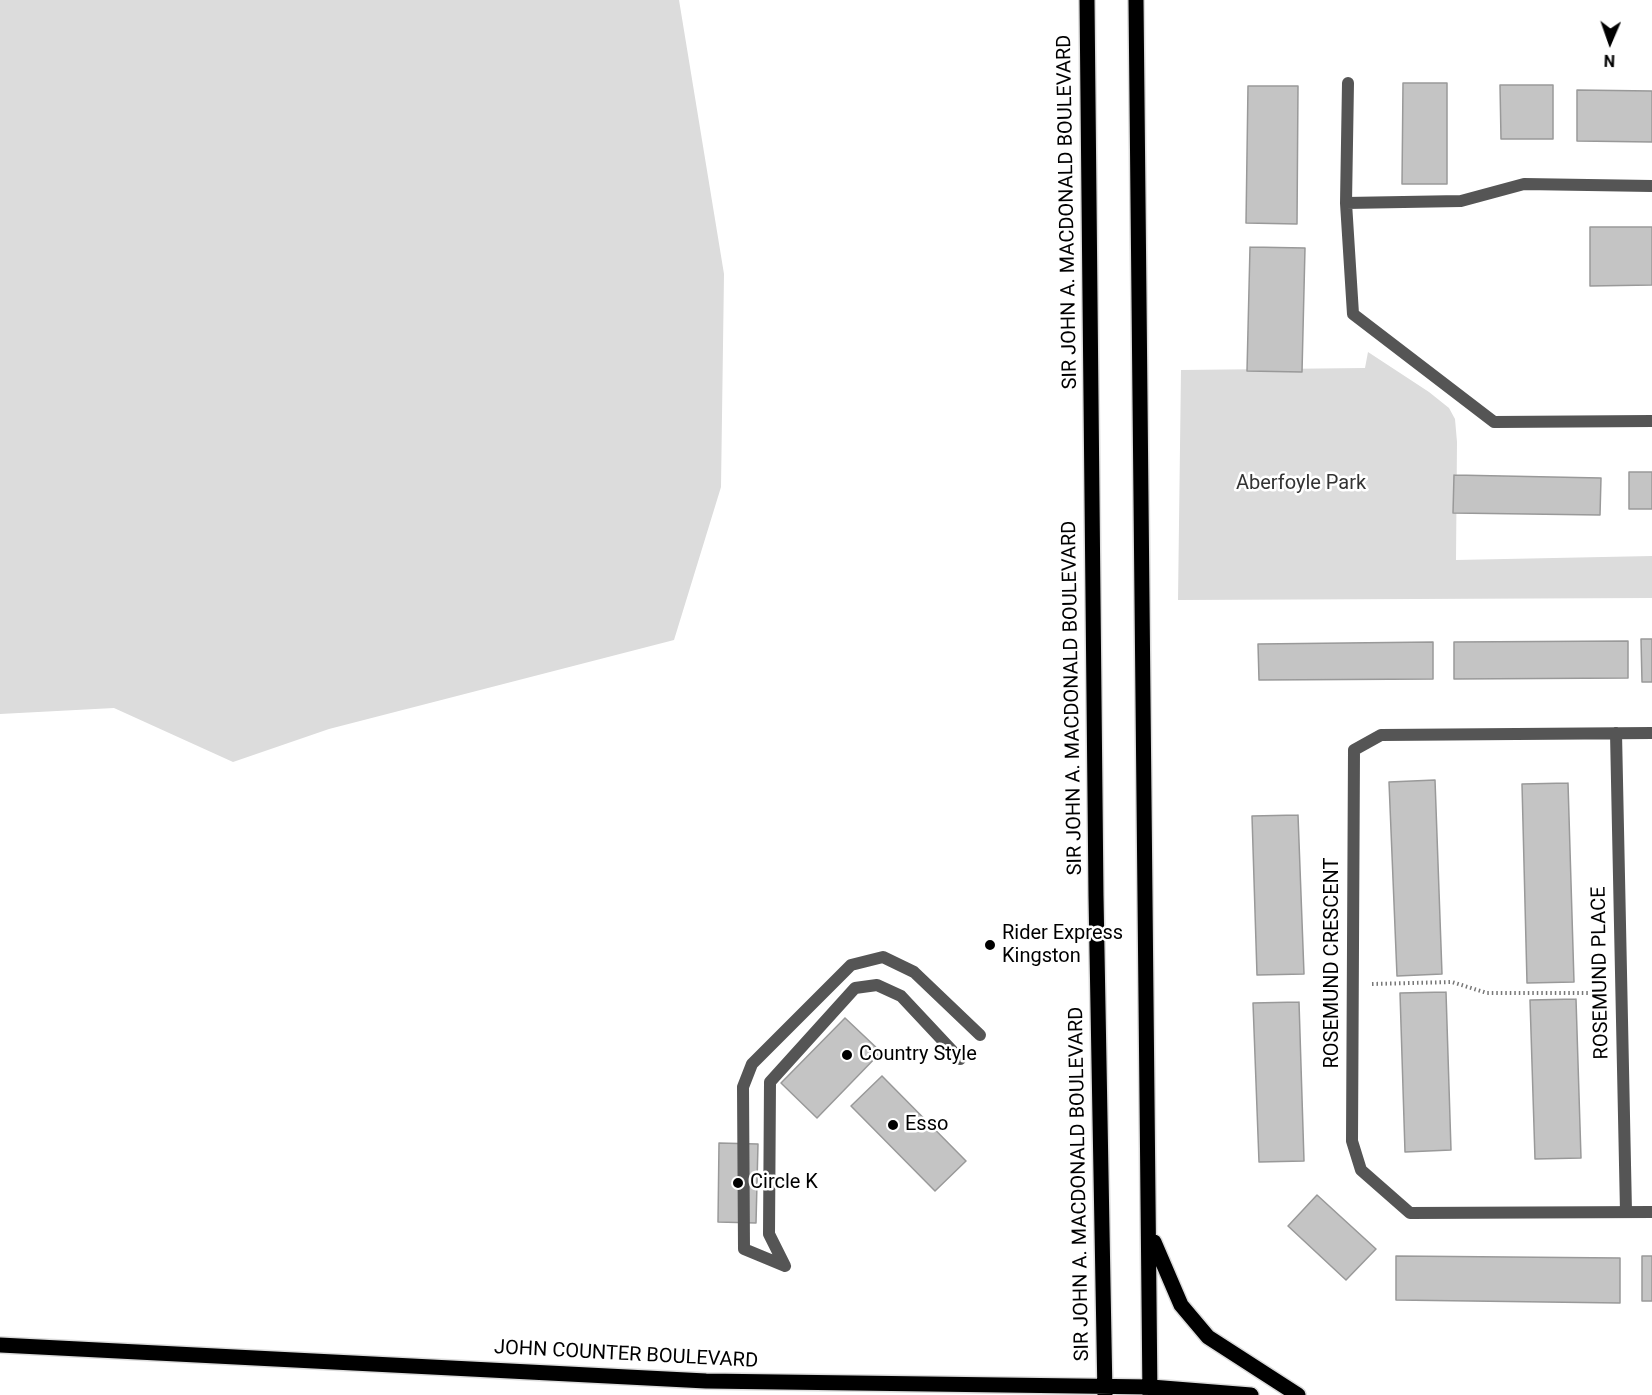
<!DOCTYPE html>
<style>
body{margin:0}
#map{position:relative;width:1652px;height:1395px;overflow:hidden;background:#fff;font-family:Roboto,sans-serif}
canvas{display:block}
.north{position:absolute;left:1580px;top:12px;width:60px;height:60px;-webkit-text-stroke:4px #fff;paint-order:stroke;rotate:182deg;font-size:16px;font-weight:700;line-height:24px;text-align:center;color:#000}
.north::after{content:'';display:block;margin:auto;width:21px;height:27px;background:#000;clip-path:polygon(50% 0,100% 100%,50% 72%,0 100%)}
</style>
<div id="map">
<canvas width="1652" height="1395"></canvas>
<div class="north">N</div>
</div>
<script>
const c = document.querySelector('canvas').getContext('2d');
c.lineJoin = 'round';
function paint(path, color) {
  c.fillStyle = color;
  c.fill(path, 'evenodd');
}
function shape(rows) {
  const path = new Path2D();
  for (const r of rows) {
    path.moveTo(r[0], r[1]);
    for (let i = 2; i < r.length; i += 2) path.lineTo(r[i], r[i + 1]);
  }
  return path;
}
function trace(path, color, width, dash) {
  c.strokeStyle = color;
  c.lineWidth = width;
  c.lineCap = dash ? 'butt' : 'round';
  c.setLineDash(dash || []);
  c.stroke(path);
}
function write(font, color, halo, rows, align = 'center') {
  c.font = font + ' Roboto,sans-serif';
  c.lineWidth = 5;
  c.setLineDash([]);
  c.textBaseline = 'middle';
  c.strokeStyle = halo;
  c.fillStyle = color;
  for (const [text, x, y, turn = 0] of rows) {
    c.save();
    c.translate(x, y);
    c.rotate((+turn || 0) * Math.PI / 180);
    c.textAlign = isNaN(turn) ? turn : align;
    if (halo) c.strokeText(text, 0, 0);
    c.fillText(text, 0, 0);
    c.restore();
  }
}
paint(shape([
 [0,0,679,0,724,274,721,487,674,640,329,729,233,762,114,708,0,714],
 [1368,352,1429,392,1449,408,1455,419,1457,442,1456,560,1652,556,1652,598,1178,600,1181,370,1365,368]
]), '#dcdcdc');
const building = shape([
 [1403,83,1447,83,1447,184,1402,184,1403,83],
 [1500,85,1553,85,1553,139,1501,139,1500,85],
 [1248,86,1298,86,1297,224,1246,223,1248,86],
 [1577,90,1652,91,1652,142,1577,141,1577,90],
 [1590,227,1652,227,1652,285,1590,286,1590,227],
 [1250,247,1305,248,1302,372,1247,371,1250,247],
 [1629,472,1652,472,1652,509,1629,509,1629,472],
 [1454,475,1601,478,1600,515,1453,513,1454,475],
 [1641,639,1652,639,1652,682,1642,682,1641,639],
 [1628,641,1628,678,1454,679,1454,642,1628,641],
 [1433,642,1433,679,1259,680,1258,644,1433,642],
 [1435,780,1442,974,1397,976,1389,782,1435,780],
 [1568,783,1574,982,1527,983,1522,784,1568,783],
 [1298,815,1304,974,1257,975,1252,816,1298,815],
 [1446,992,1451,1150,1405,1152,1400,993,1446,992],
 [1576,999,1581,1158,1535,1159,1530,1000,1576,999],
 [1299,1002,1304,1161,1259,1162,1253,1003,1299,1002],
 [845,1018,881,1052,817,1118,781,1083,845,1018],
 [882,1076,966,1161,935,1191,851,1106,882,1076],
 [719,1143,758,1144,756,1223,718,1222,719,1143],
 [1317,1195,1376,1249,1346,1280,1288,1226,1317,1195],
 [1396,1256,1620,1258,1620,1303,1396,1300,1396,1256],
 [1642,1256,1652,1256,1652,1301,1642,1301,1642,1256]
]);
paint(building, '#c4c4c4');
trace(building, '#999', 1.5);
const primary = shape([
 [1087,0,1096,896,1105,1395],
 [1136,0,1150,1395],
 [1154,1242,1181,1305,1208,1337,1298,1395],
 [0,1345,706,1381,1151,1387,1251,1395]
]);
trace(primary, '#dbdbdb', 18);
trace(shape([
 [1372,984,1452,982,1487,993,1602,993]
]), '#777', 4, [1.5, 3]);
trace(shape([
 [785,1266,744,1249,743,1087,752,1064,851,965,883,957,914,972,980,1035],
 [785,1266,769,1234,770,1082,855,988,877,985,901,996,960,1059]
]), '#555', 12);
trace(shape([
 [1348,83,1346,203,1353,314,1494,422,1652,421],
 [1346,203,1461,201,1524,184,1652,186],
 [1616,733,1626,1212],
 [1652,733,1381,735,1354,750,1352,1141,1361,1170,1410,1213,1652,1212]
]), '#555', 12);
trace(primary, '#000', 15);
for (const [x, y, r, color] of [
 [990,945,6,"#000"],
 [847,1055,6,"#000"],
 [893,1125,6,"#000"],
 [738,1183,6,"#000"]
]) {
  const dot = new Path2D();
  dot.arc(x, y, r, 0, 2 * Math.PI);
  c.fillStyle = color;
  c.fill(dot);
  trace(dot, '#fff', 2);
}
write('20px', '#000', '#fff', [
 ["SIR JOHN A. MACDONALD BOULEVARD",1068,212,-91],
 ["SIR JOHN A. MACDONALD BOULEVARD",1073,698,-91],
 ["ROSEMUND CRESCENT",1333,963,-90],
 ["ROSEMUND PLACE",1601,973,-91],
 ["SIR JOHN A. MACDONALD BOULEVARD",1080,1184,-91],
 ["JOHN COUNTER BOULEVARD",626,1355,3]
]);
write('20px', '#333', '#fff', [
 ["Aberfoyle Park",1301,484]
]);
write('20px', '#000', '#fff', [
 ["Rider Express",1002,934],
 ["Kingston",1002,957],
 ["Country Style",859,1055],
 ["Esso",905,1125],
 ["Circle K",750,1183]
], 'left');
</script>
